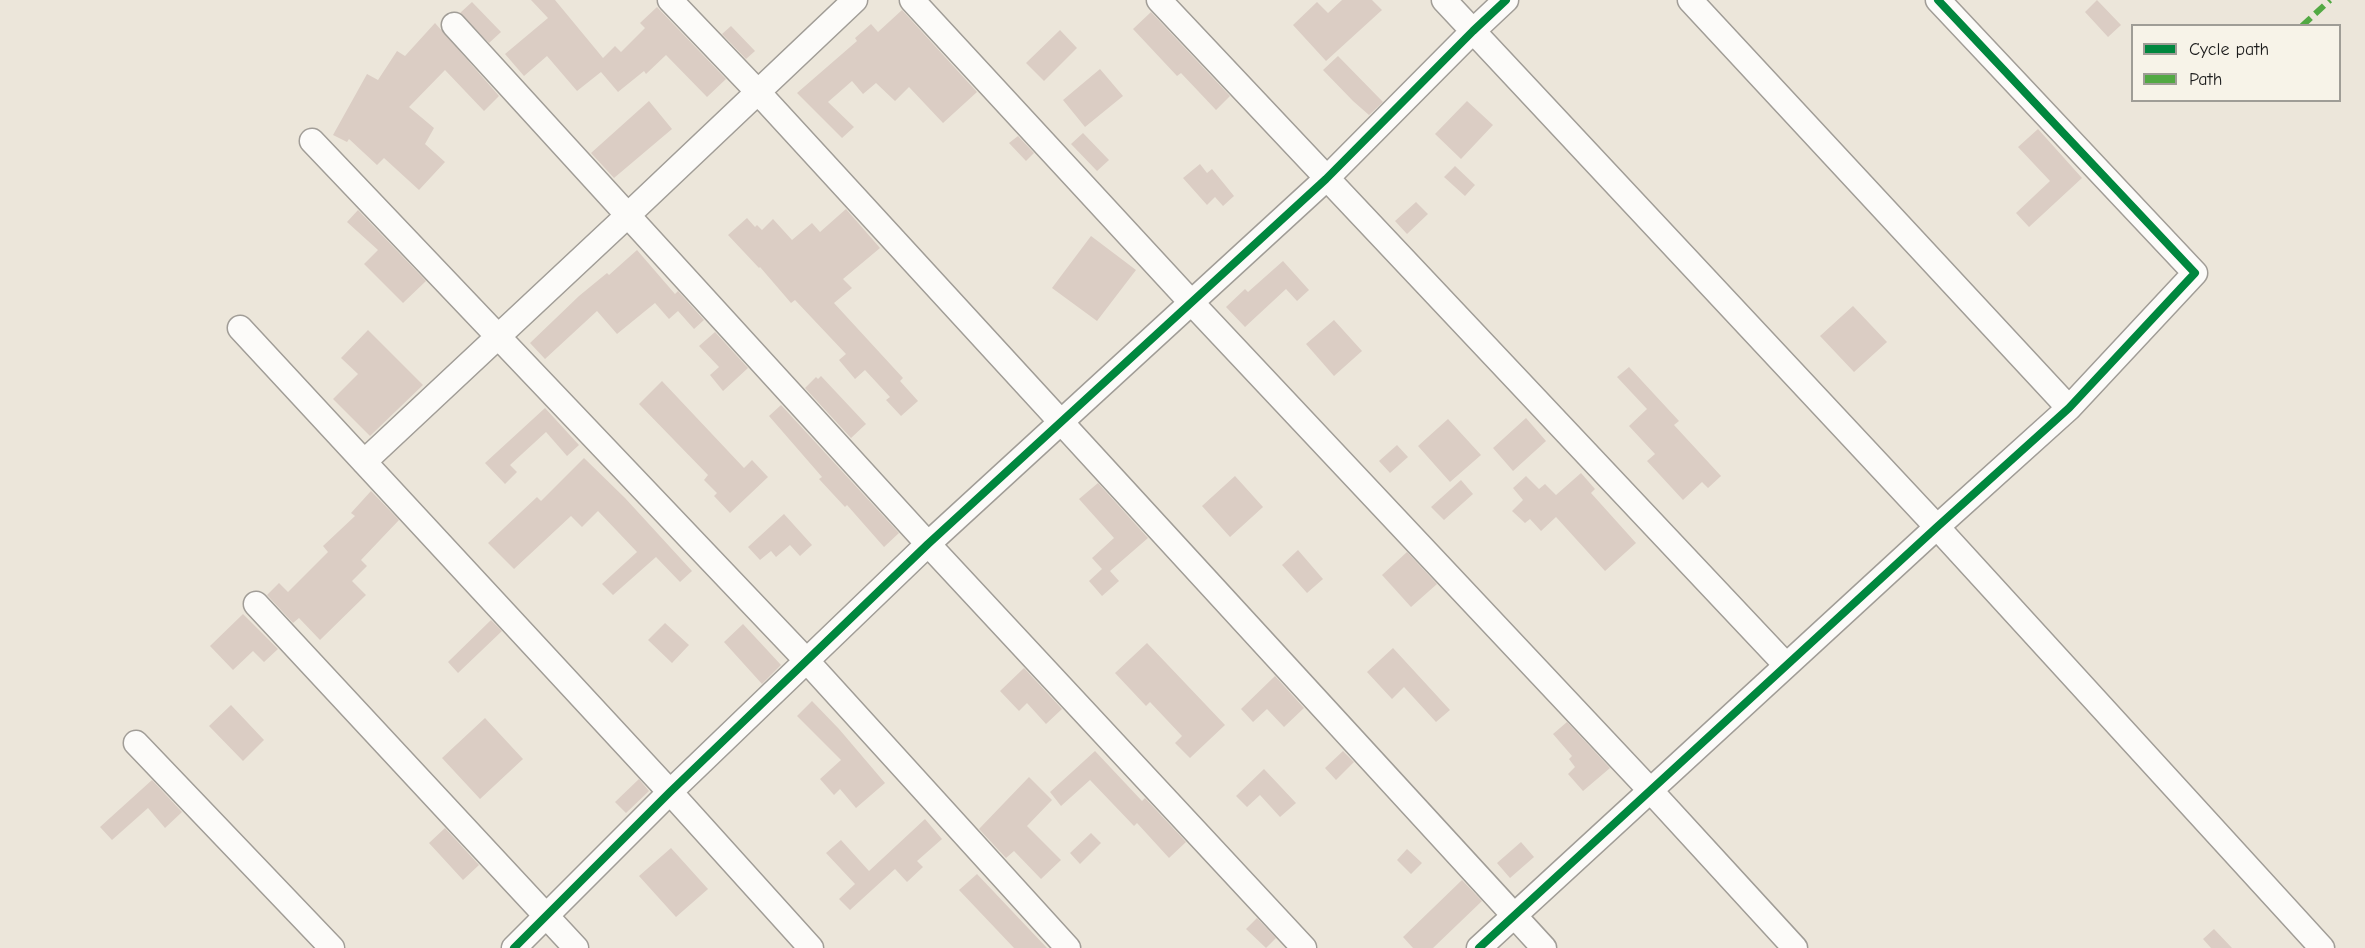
<!DOCTYPE html>
<style>
body{margin:0}
#map{position:relative;width:2365px;height:948px;overflow:hidden;background:#ece6da;font-family:"Comic Neue",sans-serif}
canvas{display:block}
.legend{position:absolute;left:2131px;top:24px;width:210px;height:78px;box-sizing:border-box;background:#f7f3e8;border:2px solid #9f9d96;margin:0;padding:8px 10px;list-style:none;font-size:18px;color:#1c1c1c}
.legend li{display:flex;align-items:center;gap:12px;height:30px}
.legend b{width:30px;border:2px solid #9f9d96}
</style>
<div id="map">
<canvas width="2365" height="948"></canvas>
<ul class="legend">
<li><b style="height:8px;background:#00873e"></b>Cycle path</li>
<li><b style="height:8px;background:#52a943"></b>Path</li>
</ul>
</div>
<script>
const c = document.querySelector('canvas').getContext('2d');
c.lineJoin = 'round';
function paint(path, color) {
  c.fillStyle = color;
  c.fill(path, 'evenodd');
}
function shape(rows) {
  const path = new Path2D();
  for (const r of rows) {
    path.moveTo(r[0], r[1]);
    for (let i = 2; i < r.length; i += 2) path.lineTo(r[i], r[i + 1]);
  }
  return path;
}
function trace(path, color, width, dash) {
  c.strokeStyle = color;
  c.lineWidth = width;
  c.lineCap = dash ? 'butt' : 'round';
  c.setLineDash(dash || []);
  c.stroke(path);
}
paint(shape([
 [531,0,555,0,603,58,615,46,621,52,645,28,640,23,657,7,726,79,707,97,666,55,646,74,644,71,618,92,601,72,577,91,547,56,524,76,505,54,548,18],
 [1342,0,1372,0,1382,10,1326,61,1293,25,1317,2,1328,13],
 [2097,0,2121,25,2108,37,2085,12],
 [472,2,501,32,489,43,460,13],
 [902,10,977,92,943,123,909,87,895,101,876,83,863,94,852,81,828,102,854,127,842,138,797,93,857,41,855,38,871,24,878,32],
 [1151,12,1230,96,1216,110,1181,73,1177,76,1133,29],
 [435,23,499,96,484,111,445,70,409,107,434,128,425,144,445,162,419,190,384,158,377,165,349,139,347,142,333,135,367,74,378,80,397,51,405,56],
 [731,26,755,51,746,59,722,34],
 [1060,30,1077,48,1044,81,1026,63],
 [1338,56,1383,102,1369,115,1353,101,1323,70],
 [1100,69,1123,96,1085,127,1063,100],
 [649,101,672,129,614,178,591,153],
 [1467,101,1493,125,1461,159,1435,134],
 [2038,129,2082,178,2029,227,2016,213,2050,181,2018,147],
 [1083,133,1109,160,1097,171,1071,144],
 [1018,136,1034,153,1026,161,1009,143],
 [1200,164,1207,173,1212,169,1234,196,1223,206,1215,197,1207,205,1183,178],
 [1455,166,1475,185,1465,196,1444,177],
 [1416,202,1428,214,1407,234,1395,221],
 [846,209,880,248,843,279,852,288,834,303,903,378,900,381,918,401,901,416,886,400,890,397,865,370,855,379,839,360,846,354,795,300,791,303,760,267,759,268,728,235,747,218,755,227,757,225,762,230,773,219,792,240,812,223,820,232],
 [358,210,426,281,403,303,364,264,378,250,347,222],
 [1091,236,1136,270,1097,321,1052,288],
 [637,250,675,294,678,291,704,320,694,329,678,311,669,319,655,303,617,334,597,311,545,359,530,343,579,296,607,273,609,275],
 [1283,261,1309,290,1297,301,1286,289,1245,327,1226,307,1245,289,1248,292],
 [1853,306,1887,342,1854,372,1820,336],
 [1334,320,1362,351,1334,376,1306,344],
 [368,330,423,385,370,436,333,399,358,374,341,358],
 [715,332,748,368,723,391,710,375,719,367,699,346],
 [1629,367,1679,421,1674,425,1721,476,1708,488,1702,482,1683,500,1647,461,1655,454,1629,426,1647,409,1617,377],
 [821,376,866,424,851,438,805,388,816,377,818,379],
 [662,381,744,468,752,460,768,477,730,513,714,496,717,493,704,480,708,475,639,404],
 [781,405,899,533,884,547,847,505,845,507,819,479,822,477,769,416],
 [545,408,579,445,567,456,546,432,510,465,517,472,505,484,485,463],
 [1526,418,1546,441,1513,471,1493,448],
 [1448,419,1481,455,1450,482,1418,446],
 [1397,445,1408,457,1390,473,1379,461],
 [584,458,625,498,692,571,680,582,656,557,613,595,602,584,637,552,598,511,582,527,571,516,514,569,488,543,537,497,541,501],
 [1581,473,1595,489,1591,493,1636,543,1605,571,1556,517,1541,531,1530,519,1525,523,1512,511,1523,500,1513,488,1526,476,1539,489,1545,484,1556,495],
 [1235,476,1263,507,1230,537,1202,506],
 [1461,480,1473,494,1444,520,1431,507],
 [1098,483,1148,538,1110,571,1119,581,1102,596,1089,581,1102,569,1092,558,1114,538,1079,499],
 [371,491,399,520,361,560,367,566,352,581,366,595,320,640,299,618,293,623,267,595,279,583,288,592,328,552,323,546,355,516,351,513],
 [784,514,812,545,800,556,790,545,776,557,771,551,760,560,748,547],
 [1298,550,1323,579,1307,593,1282,565],
 [1407,552,1437,584,1411,607,1382,575],
 [243,614,278,649,264,662,253,651,233,670,210,646],
 [491,620,502,631,458,673,448,662],
 [665,623,689,645,672,663,648,640],
 [743,624,781,665,762,684,724,642],
 [1147,643,1225,725,1190,758,1175,743,1182,736,1150,702,1146,706,1115,673],
 [1393,648,1450,710,1436,722,1404,687,1392,699,1367,672],
 [1024,668,1062,709,1046,724,1027,703,1019,711,1000,691],
 [1275,676,1304,708,1284,727,1267,709,1253,722,1241,709],
 [812,701,839,729,885,783,856,808,840,789,834,795,820,779,841,760,797,716],
 [231,705,264,740,243,761,209,726],
 [485,718,523,759,480,799,442,758],
 [1567,722,1610,768,1583,791,1568,774,1575,767,1569,759,1572,756,1553,734],
 [1095,751,1142,801,1145,798,1186,842,1169,858,1137,823,1134,826,1090,780,1061,806,1050,792],
 [1343,751,1354,762,1336,780,1325,768],
 [1264,769,1296,803,1280,817,1260,795,1247,807,1236,796],
 [1029,777,1052,800,1027,826,1061,860,1041,879,1014,851,1006,858,979,829],
 [639,779,649,791,626,813,615,802],
 [152,780,182,812,165,828,148,808,112,840,100,827],
 [925,819,942,839,917,861,923,867,907,882,895,869,850,910,839,899,855,884,826,853,841,840,869,871],
 [445,828,479,865,463,880,429,843],
 [1091,833,1101,843,1080,864,1070,853],
 [1521,842,1534,857,1510,878,1497,863],
 [671,848,708,889,676,917,639,876],
 [1407,849,1422,863,1411,874,1397,860],
 [977,874,1047,948,1014,948,959,890],
 [1462,880,1482,901,1433,948,1413,948,1403,937],
 [1257,918,1276,938,1266,948,1246,929],
 [2214,929,2232,948,2211,948,2203,939]
]), '#dbcdc4');
const minor = shape([
 [670,0,758,92,1544,948],
 [912,0,1190,301,1650,790,1795,948],
 [1159,0,1786,665],
 [1444,0,1937,527,2322,948],
 [1690,0,2069,408],
 [454,25,928,544,1304,948],
 [312,141,806,660,1068,948],
 [240,328,670,792,811,948],
 [364,462,627,216,855,0],
 [256,604,576,948],
 [136,743,332,948],
 [514,948,670,792,928,544,1326,179,1473,31,1506,0],
 [1479,948,1937,527,2069,408,2195,273,1938,0]
]);
trace(minor, '#a19d97', 27);
trace(minor, '#fcfbf9', 24);
trace(shape([
 [2302,26,2330,0]
]), '#52a943', 6, [12, 6]);
trace(shape([
 [514,948,670,792,928,544,1326,179,1473,31,1506,0],
 [1479,948,1937,527,2069,408,2195,273,1938,0]
]), '#00873e', 8);
</script>
